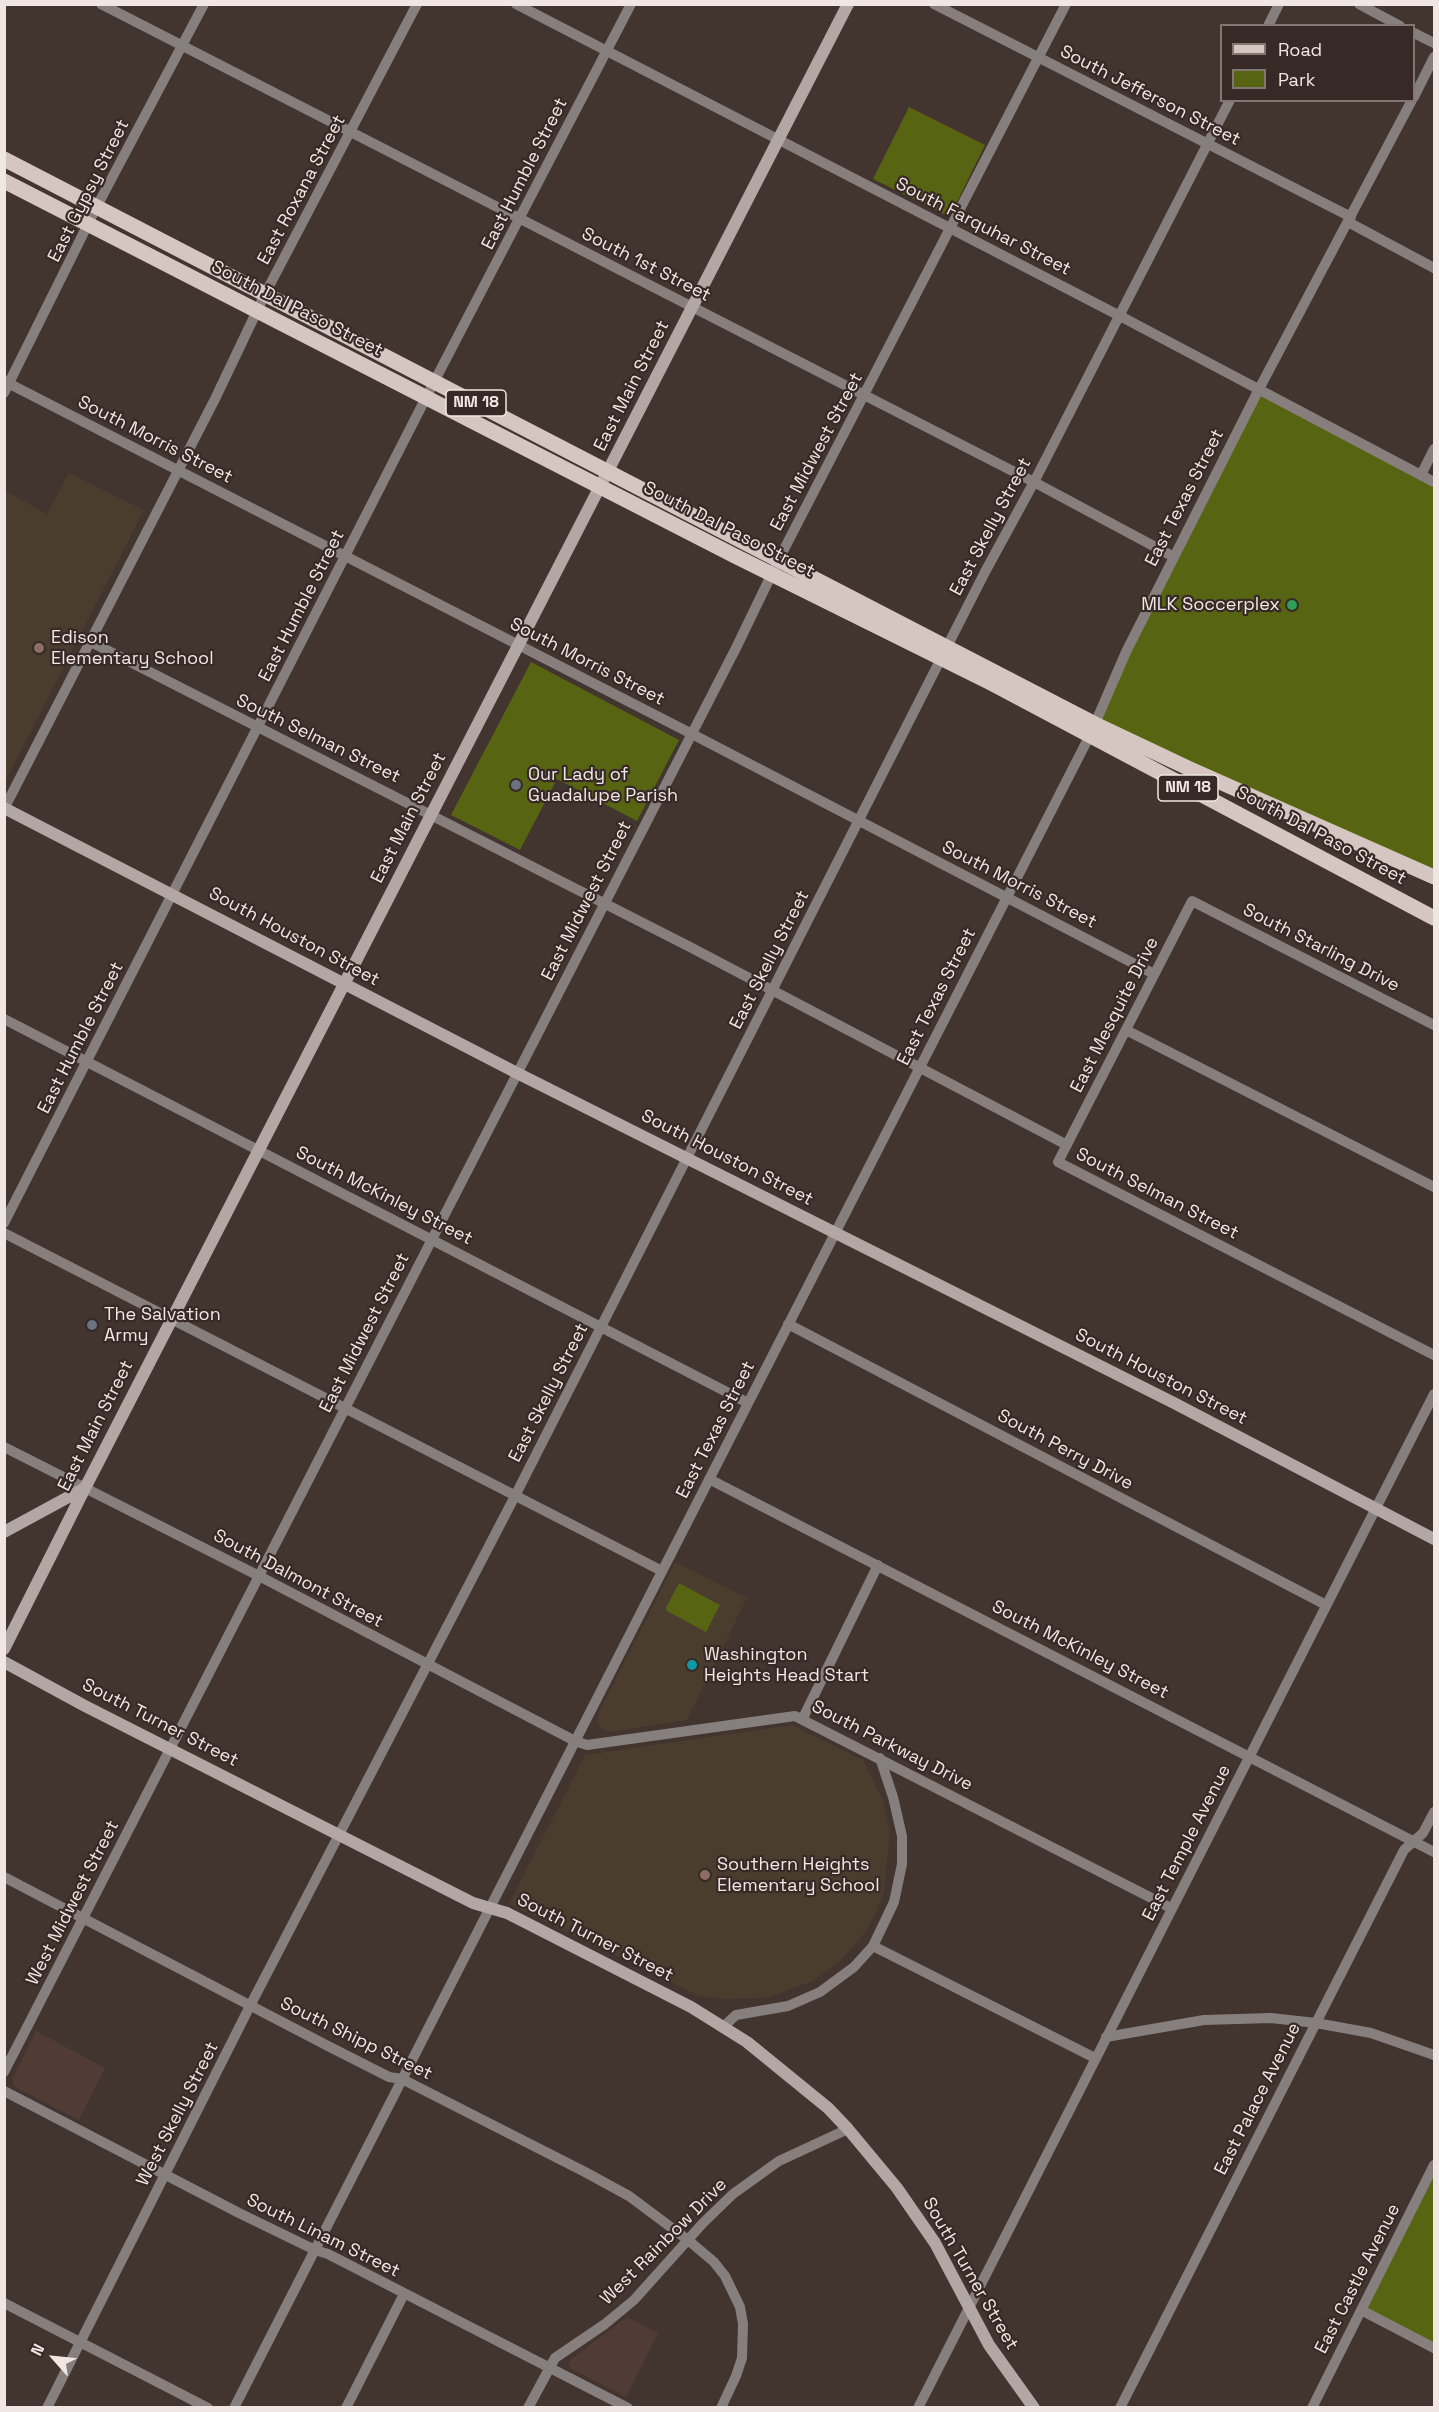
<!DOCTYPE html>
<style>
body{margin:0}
#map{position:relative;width:1439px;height:2412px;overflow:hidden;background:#42342f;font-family:"Space Grotesk",sans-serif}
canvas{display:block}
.frame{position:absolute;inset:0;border:6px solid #f0e7e4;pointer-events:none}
.legend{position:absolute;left:1220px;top:24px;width:195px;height:78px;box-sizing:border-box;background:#372a26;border:2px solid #817672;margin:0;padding:8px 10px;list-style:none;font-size:18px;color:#f0e7e4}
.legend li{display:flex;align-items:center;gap:12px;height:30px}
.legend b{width:30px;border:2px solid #817672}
.north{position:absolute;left:24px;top:2328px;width:60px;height:60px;-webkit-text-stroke:4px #372a26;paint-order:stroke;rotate:297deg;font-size:16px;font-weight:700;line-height:24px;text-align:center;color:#f0e7e4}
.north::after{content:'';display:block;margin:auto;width:21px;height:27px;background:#f0e7e4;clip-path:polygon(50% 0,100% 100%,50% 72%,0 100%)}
</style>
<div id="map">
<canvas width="1439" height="2412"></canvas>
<div class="frame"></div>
<ul class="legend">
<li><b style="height:8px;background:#d5c6c2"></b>Road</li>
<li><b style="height:16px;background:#576411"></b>Park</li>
</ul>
<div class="north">N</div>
</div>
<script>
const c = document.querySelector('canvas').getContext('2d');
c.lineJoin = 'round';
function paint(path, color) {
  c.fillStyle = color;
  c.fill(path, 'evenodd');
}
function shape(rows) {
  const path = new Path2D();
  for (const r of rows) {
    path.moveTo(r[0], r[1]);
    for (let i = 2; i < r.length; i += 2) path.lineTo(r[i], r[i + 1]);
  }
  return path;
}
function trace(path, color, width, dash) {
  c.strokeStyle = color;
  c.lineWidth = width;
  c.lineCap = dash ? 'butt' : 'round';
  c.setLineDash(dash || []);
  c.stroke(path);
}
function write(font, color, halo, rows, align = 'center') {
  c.font = font + ' "Space Grotesk",sans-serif';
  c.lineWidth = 4.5;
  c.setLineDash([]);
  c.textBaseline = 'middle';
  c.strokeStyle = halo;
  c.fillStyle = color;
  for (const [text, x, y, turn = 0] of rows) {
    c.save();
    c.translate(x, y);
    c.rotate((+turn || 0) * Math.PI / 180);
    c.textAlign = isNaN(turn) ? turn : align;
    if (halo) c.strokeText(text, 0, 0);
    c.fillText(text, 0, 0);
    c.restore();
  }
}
paint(shape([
 [36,2031,105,2068,79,2120,15,2087,12,2079],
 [627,2317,658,2333,626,2397,571,2369,568,2364,570,2360]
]), '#503c34');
paint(shape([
 [69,473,144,510,5,782,5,491,47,514],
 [675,1562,747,1598,687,1720,609,1732,600,1727,597,1722,599,1712],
 [792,1725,863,1760,883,1801,890,1830,884,1892,875,1916,860,1939,839,1962,813,1981,766,1998,720,1999,697,1995,509,1904,585,1755]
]), '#4a3d2e');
paint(shape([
 [909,107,985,145,952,212,948,216,873,179],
 [1258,391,1434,482,1434,877,1095,724],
 [531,662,679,740,637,821,557,779,520,850,451,815],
 [679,1583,720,1605,706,1632,667,1611,666,1608],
 [1434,2165,1434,2348,1361,2310]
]), '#576411');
trace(shape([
 [101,4,1034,482,1174,557],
 [516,4,1120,316,1434,482],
 [934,4,1351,217],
 [1359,4,1400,26],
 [1268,26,1279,4],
 [1414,33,1434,43],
 [1414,97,1434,57],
 [1348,222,1434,268],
 [4,381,692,734,1154,974],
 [4,393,96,208,204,4],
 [1421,475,1434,449],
 [89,641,690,947,1067,1145],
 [4,809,215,399,265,294,417,4],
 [4,1019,748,1403],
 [1434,1025,1192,901,1058,1162,1434,1355],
 [1126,1030,1434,1187],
 [4,1223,434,382,631,4],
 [4,1233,662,1571],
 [788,1324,1326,1605],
 [4,1447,259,1576,575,1741,587,1745,795,1716,1171,1908],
 [709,1479,1434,1852],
 [803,1718,878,1565],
 [4,1877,326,2045,389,2077,402,2079,585,2172,629,2196,688,2240,714,2262,725,2276,740,2307,743,2324,742,2358,736,2376,721,2408],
 [873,1946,1095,2058],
 [723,2027,736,2015,788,2006,820,1992,854,1967,873,1946,894,1902,902,1864,902,1836,893,1797,880,1758],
 [1106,2037,1204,2020,1271,2018,1316,2023,1371,2033,1434,2055],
 [4,2072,736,648,779,559,1066,4],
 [4,2091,239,2213,315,2250,328,2254,628,2408],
 [4,2303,208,2408],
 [1361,2310,1434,2348],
 [47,2408,250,2006,515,1496,985,572,1034,482,1230,100],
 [234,2408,1090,735,1126,652,1258,391,1412,100],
 [346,2408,404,2294],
 [528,2408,555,2358,605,2324,634,2300,703,2223,733,2194,779,2161,848,2129],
 [918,2408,1434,1394],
 [1120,2408,1404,1850,1423,1833,1434,1812],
 [1312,2408,1434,2165]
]), '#877f7e', 10);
trace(shape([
 [4,808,517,1073,1174,1403,1434,1539],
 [4,1532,85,1488],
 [4,1649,85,1488,848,4],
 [4,1662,85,1706,473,1903,507,1913,691,2007,747,2042,828,2108,848,2129,897,2188,935,2243,989,2345,1034,2408]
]), '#b3a7a5', 12);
trace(shape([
 [4,159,1095,724,1188,768,1434,877],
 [4,181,735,556,993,684,1434,918]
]), '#d5c6c2', 15);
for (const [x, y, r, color] of [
 [1292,605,6,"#2e9e5b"],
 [39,648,6,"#8d6e63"],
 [516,785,6,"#6b7280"],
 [92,1325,6,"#6b7280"],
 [692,1665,6,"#0f9aa8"],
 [705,1875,6,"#8d6e63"]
]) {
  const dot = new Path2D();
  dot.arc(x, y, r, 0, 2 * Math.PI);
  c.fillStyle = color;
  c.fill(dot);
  trace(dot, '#372a26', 2);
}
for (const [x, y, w] of [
 [476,403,60],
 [1188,788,60]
]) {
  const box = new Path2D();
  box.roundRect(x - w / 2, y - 13, w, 26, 4.5);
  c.fillStyle = '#372a26';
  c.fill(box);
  trace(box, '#f0e7e4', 1.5);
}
write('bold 16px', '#f0e7e4', null, [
 ["NM 18",476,403],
 ["NM 18",1188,788]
]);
write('18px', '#f0e7e4', '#372a26', [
 ["South Jefferson Street",1150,96,27],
 ["East Humble Street",525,174,-63],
 ["East Roxana Street",302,190,-62],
 ["East Gypsy Street",89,191,-63],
 ["South Farquhar Street",983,227,27],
 ["South 1st Street",646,265,27],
 ["South Dal Paso Street",297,309,27],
 ["East Main Street",632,386,-63],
 ["South Morris Street",155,440,27],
 ["East Midwest Street",817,452,-62],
 ["East Texas Street",1185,498,-63],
 ["East Skelly Street",991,527,-62],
 ["South Dal Paso Street",729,530,27],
 ["East Humble Street",302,606,-63],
 ["South Morris Street",587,662,27],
 ["South Selman Street",318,739,26],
 ["East Main Street",409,818,-63],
 ["South Dal Paso Street",1321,836,28],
 ["South Morris Street",1019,885,27],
 ["East Midwest Street",587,901,-63],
 ["South Houston Street",294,937,28],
 ["South Starling Drive",1321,948,27],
 ["East Skelly Street",770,960,-63],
 ["East Texas Street",937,997,-63],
 ["East Mesquite Drive",1115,1015,-63],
 ["East Humble Street",81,1038,-63],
 ["South Houston Street",727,1158,27],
 ["South Selman Street",1157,1194,27],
 ["South McKinley Street",384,1196,27],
 ["East Midwest Street",365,1333,-63],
 ["South Houston Street",1161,1377,27],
 ["East Skelly Street",549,1393,-63],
 ["East Main Street",96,1426,-63],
 ["East Texas Street",716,1430,-63],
 ["South Perry Drive",1065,1450,28],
 ["South Dalmont Street",298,1579,28],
 ["South McKinley Street",1080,1650,27],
 ["South Turner Street",160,1723,27],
 ["South Parkway Drive",892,1746,27],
 ["East Temple Avenue",1187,1843,-63],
 ["West Midwest Street",73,1903,-63],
 ["South Turner Street",595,1938,27],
 ["South Shipp Street",356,2039,26],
 ["East Palace Avenue",1258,2099,-63],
 ["West Skelly Street",178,2114,-63],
 ["South Linam Street",323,2236,26],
 ["West Rainbow Drive",664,2242,-45],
 ["South Turner Street",970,2274,60],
 ["East Castle Avenue",1358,2279,-63]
]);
write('18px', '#f0e7e4', '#372a26', [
 ["MLK Soccerplex",1280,605,"right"],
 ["Edison",51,638],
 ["Elementary School",51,659],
 ["Our Lady of",528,775],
 ["Guadalupe Parish",528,796],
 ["The Salvation",104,1315],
 ["Army",104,1336],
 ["Washington",704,1655],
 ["Heights Head Start",704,1676],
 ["Southern Heights",717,1865],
 ["Elementary School",717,1886]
], 'left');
</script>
